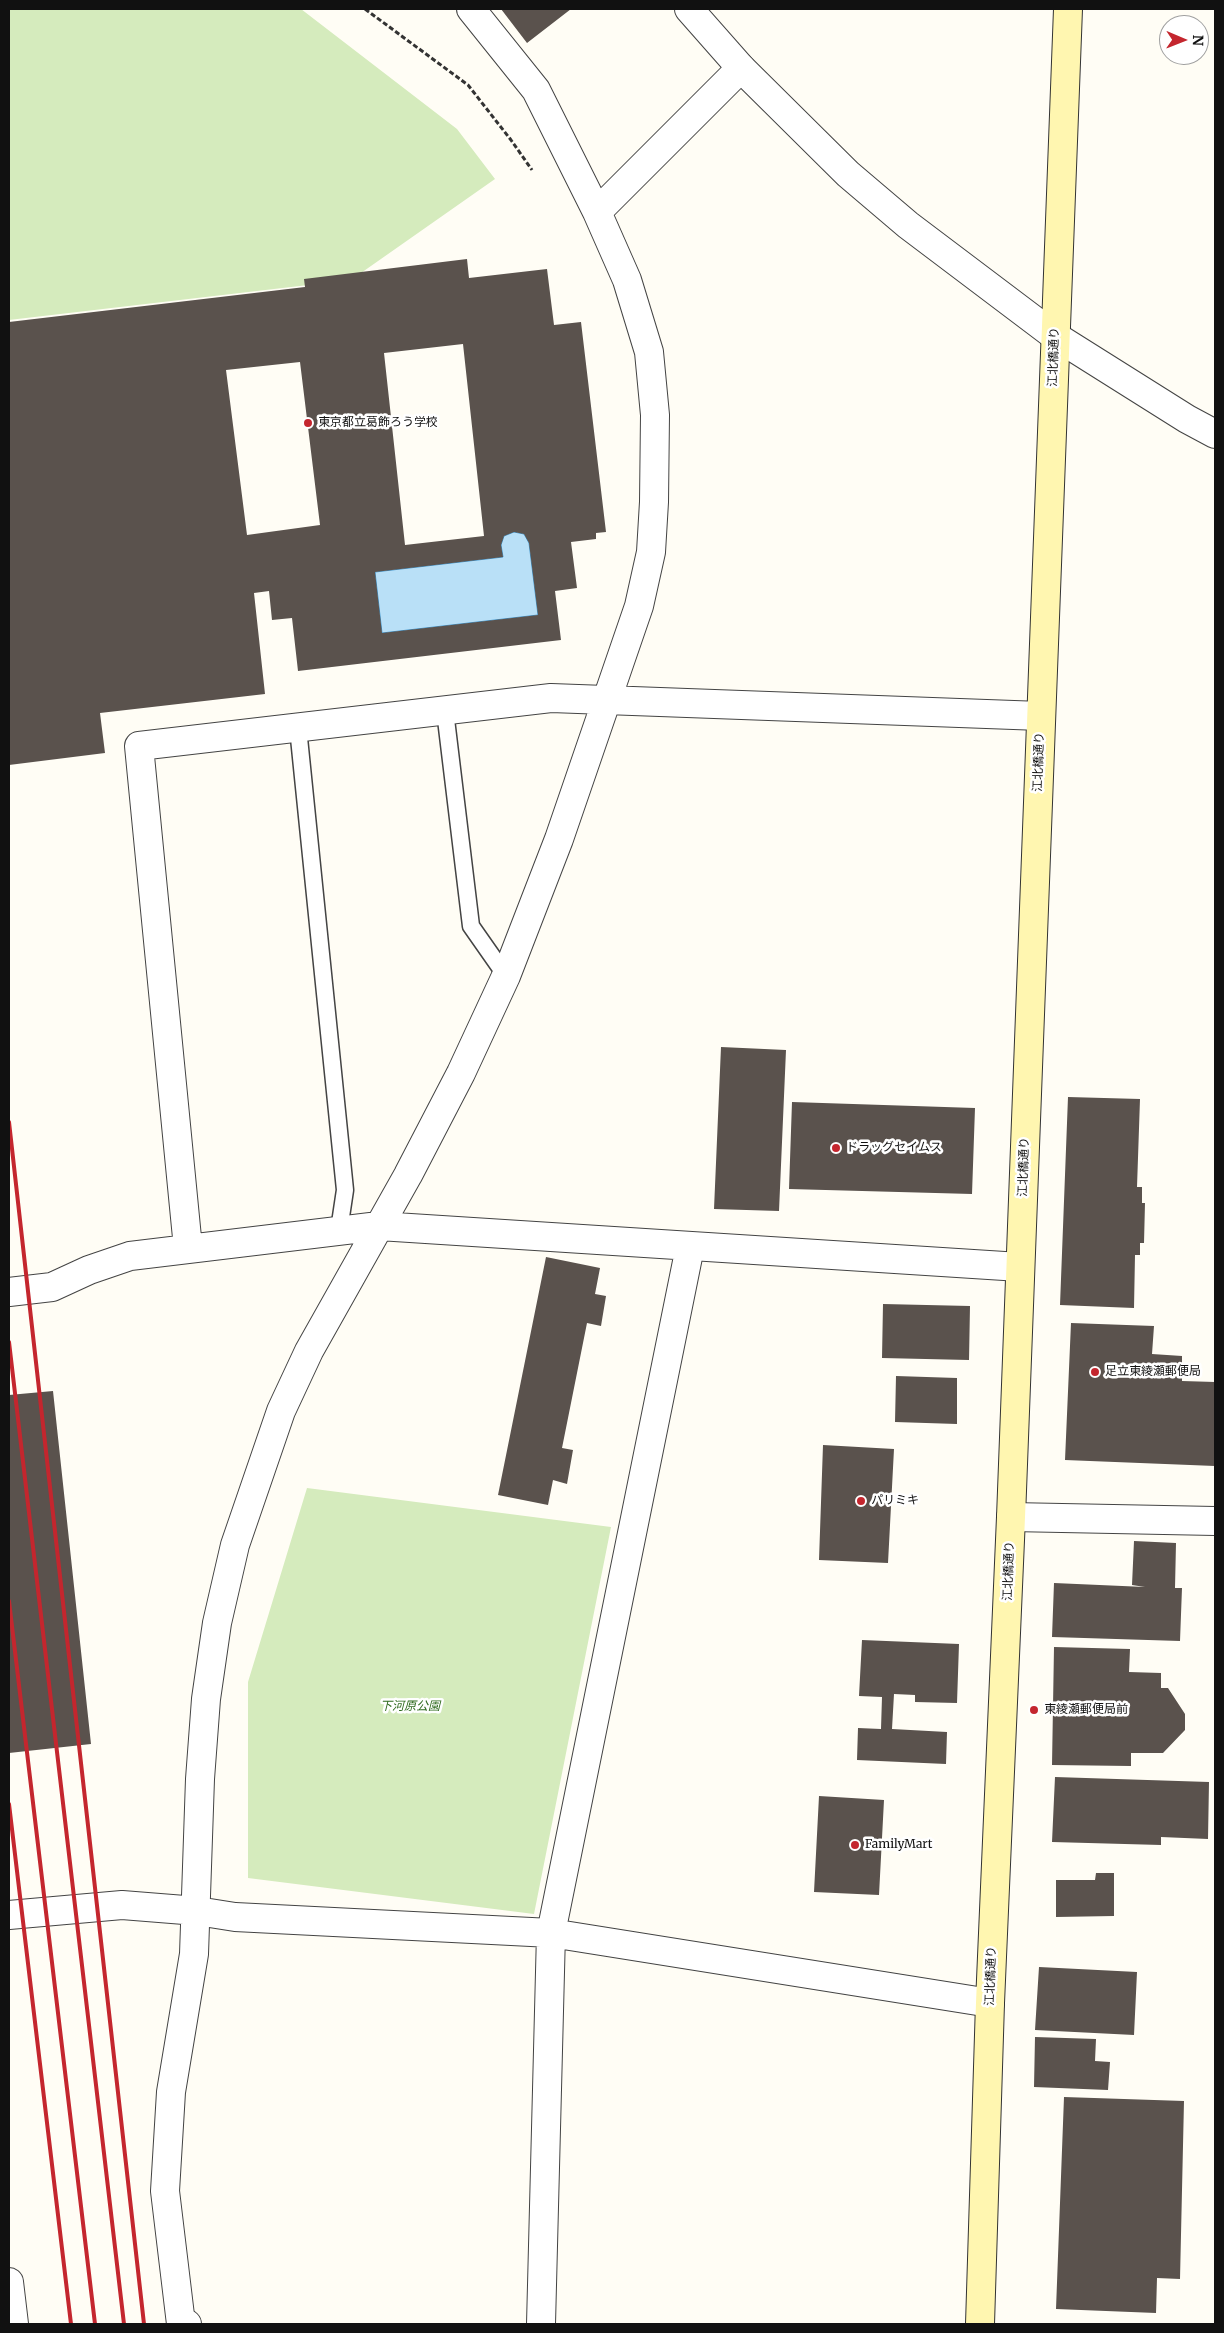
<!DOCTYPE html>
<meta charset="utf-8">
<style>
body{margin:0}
#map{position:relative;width:1224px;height:2333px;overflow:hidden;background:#fffdf5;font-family:Merriweather,serif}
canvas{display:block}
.frame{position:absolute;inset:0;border:10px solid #111;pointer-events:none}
.north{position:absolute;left:1159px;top:15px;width:50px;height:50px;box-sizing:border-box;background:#fff;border:1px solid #a0a0a0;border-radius:50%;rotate:91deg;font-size:14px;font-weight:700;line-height:20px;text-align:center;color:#111}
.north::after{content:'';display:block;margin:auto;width:18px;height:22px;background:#c4262e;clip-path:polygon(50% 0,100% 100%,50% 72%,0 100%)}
</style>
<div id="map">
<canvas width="1224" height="2333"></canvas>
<div class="frame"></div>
<div class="north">N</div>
</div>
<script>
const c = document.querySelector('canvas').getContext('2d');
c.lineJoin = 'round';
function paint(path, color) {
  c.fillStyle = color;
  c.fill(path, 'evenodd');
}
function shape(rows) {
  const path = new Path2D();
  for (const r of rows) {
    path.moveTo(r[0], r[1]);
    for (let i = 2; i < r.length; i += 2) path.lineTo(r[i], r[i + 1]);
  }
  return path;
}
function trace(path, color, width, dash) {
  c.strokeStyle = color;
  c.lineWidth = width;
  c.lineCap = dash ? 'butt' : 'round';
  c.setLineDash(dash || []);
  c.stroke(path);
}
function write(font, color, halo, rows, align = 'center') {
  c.font = font + ' Merriweather,"Noto Sans JP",serif';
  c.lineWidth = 5;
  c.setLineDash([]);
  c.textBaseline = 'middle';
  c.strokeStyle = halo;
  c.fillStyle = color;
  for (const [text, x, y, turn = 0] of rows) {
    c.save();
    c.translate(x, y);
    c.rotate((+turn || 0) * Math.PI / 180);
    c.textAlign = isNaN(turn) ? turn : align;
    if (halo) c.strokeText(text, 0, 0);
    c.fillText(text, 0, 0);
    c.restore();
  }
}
paint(shape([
 [9,9,301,9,457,129,495,179,351,280,9,320],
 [307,1488,611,1527,534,1914,248,1878,248,1682]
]), '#d5ebbd');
const water = shape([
 [514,532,524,534,529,543,538,615,382,633,375,572,503,557,501,545,504,536,514,532]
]);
paint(water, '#b9e0f7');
trace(water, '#3f96cf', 1);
paint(shape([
 [501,9,571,9,527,43],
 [467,259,469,278,547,269,554,325,581,322,606,532,596,533,596,539,571,542,577,588,555,591,561,640,298,671,292,618,272,620,269,591,254,593,265,694,100,713,105,753,9,765,9,322,305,287,304,279],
 [463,344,484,536,405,545,384,353],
 [300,362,320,525,247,535,226,370],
 [514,532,524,534,529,543,538,615,382,633,375,572,503,557,501,545,504,536],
 [721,1047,786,1050,779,1211,714,1209],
 [1068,1097,1140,1099,1137,1187,1142,1187,1142,1203,1145,1203,1144,1243,1140,1243,1140,1255,1135,1255,1134,1308,1060,1305],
 [792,1102,975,1108,972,1194,789,1189],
 [546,1257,600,1268,595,1294,606,1296,601,1326,587,1323,562,1448,573,1450,567,1484,553,1480,548,1505,498,1495],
 [883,1304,970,1306,969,1360,882,1358],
 [1071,1323,1154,1326,1152,1354,1182,1356,1182,1381,1215,1382,1215,1466,1065,1460],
 [896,1376,957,1378,957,1424,895,1422],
 [53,1391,91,1744,9,1753,9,1395],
 [823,1445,894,1449,888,1563,819,1560],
 [1134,1541,1176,1543,1175,1588,1182,1588,1180,1641,1052,1637,1054,1583,1145,1587,1132,1585],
 [862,1640,959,1644,957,1703,915,1702,915,1695,894,1694,892,1729,947,1732,946,1764,857,1760,858,1728,881,1729,882,1697,859,1696],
 [1054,1647,1130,1649,1129,1672,1161,1673,1161,1688,1168,1688,1185,1714,1185,1730,1163,1753,1131,1753,1131,1766,1052,1765],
 [1055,1777,1209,1782,1208,1839,1161,1837,1161,1845,1052,1842],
 [819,1796,884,1800,879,1895,814,1892],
 [1096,1873,1114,1873,1114,1916,1056,1917,1056,1880,1095,1880],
 [1039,1967,1137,1972,1134,2035,1035,2030],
 [1035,2037,1096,2039,1095,2061,1110,2062,1108,2090,1034,2087],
 [1064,2097,1184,2101,1180,2279,1157,2278,1156,2313,1056,2309]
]), '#5a524d');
const service = shape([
 [445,711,471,926,506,976],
 [298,728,345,1190,339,1230]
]);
const minor = shape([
 [597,212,741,68],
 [188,1248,139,746,551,698,1041,716],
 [9,1292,52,1287,89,1270,130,1256,379,1226,1020,1267],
 [1011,1517,1215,1521],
 [9,1915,122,1905,197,1911,235,1917,551,1933,990,2003],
 [9,2282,14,2324],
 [181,2324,165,2191,171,2092,194,1954,200,1779,206,1699,217,1623,235,1545,281,1411,309,1351,408,1175,461,1073,506,976,559,839,639,606,651,552,654,502,655,415,649,352,627,280,597,212,536,90,471,9],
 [541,2324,551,1933,690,1247]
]);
const tertiary = shape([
 [689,9,741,68,848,174,908,225,1055,336,1187,419,1215,434],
 [181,2324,187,2324]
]);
const secondary = shape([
 [980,2324,990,2003,1011,1517,1068,9]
]);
trace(service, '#444', 19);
trace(minor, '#444', 30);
trace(tertiary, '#444', 30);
trace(secondary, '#333', 30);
trace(shape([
 [365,9,468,85,511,140,532,170]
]), '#333', 3, [5, 2.5]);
trace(service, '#fff', 16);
trace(minor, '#fff', 28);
trace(tertiary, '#fff', 28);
trace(secondary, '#fff6b0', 28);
trace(shape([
 [9,1122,144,2324],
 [9,1342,124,2324],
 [9,1601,95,2324],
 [9,1804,71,2324]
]), '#c4262e', 4);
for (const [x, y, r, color] of [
 [308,423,5,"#c4262e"],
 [836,1148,5,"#c4262e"],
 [1095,1372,5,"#c4262e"],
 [861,1501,5,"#c4262e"],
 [1034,1710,5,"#c4262e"],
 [855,1845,5,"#c4262e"]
]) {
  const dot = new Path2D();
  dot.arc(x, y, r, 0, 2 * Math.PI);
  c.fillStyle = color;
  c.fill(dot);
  trace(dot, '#fff', 2);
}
write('12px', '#111', '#fff', [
 ["江北橋通り",1054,357,-88],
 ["江北橋通り",1039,762,-88],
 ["江北橋通り",1024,1167,-88],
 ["江北橋通り",1009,1571,-88],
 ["江北橋通り",991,1976,-88]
]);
write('12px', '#111', '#fff', [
 ["東京都立葛飾ろう学校",318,423],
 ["ドラッグセイムス",846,1148],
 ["足立東綾瀬郵便局",1105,1372],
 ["パリミキ",871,1501],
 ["東綾瀬郵便局前",1044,1710],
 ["FamilyMart",865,1845]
], 'left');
write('italic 12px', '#2f6b1f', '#fff', [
 ["下河原公園",410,1707]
]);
</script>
